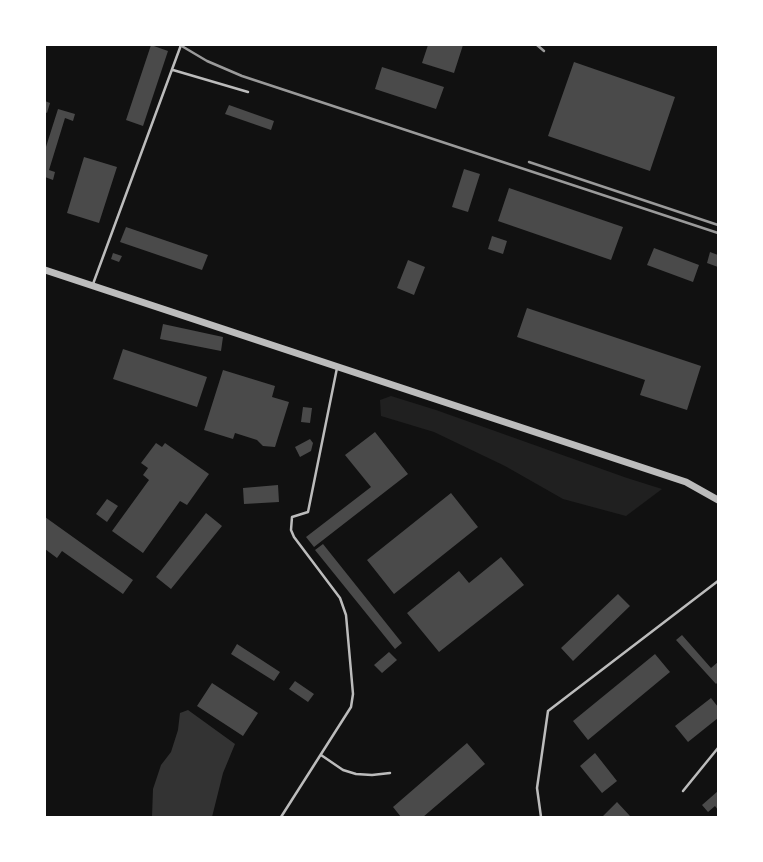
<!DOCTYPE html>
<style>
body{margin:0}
#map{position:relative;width:763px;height:862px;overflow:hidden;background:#111;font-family:Merriweather,serif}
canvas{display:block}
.frame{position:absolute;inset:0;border:46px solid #fff;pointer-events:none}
</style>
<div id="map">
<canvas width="763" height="862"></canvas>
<div class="frame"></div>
</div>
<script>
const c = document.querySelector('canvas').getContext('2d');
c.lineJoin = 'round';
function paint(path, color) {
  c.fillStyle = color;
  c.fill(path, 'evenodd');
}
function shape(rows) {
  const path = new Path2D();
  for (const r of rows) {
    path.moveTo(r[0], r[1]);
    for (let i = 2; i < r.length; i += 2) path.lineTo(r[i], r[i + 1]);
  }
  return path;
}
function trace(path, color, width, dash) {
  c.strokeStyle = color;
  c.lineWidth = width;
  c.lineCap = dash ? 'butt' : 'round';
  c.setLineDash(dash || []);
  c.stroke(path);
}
paint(shape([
 [391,396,436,410,627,478,662,489,626,516,563,499,505,466,434,432,381,416,380,400]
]), '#202020');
paint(shape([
 [188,710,235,744,223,773,212,817,152,817,153,789,161,765,171,752,178,730,180,713]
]), '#333');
paint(shape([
 [151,45,168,51,143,126,126,120],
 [428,45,463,45,454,73,422,63],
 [574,62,675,97,650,171,548,136],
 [382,67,444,87,436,109,375,89],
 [45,101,50,103,47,113,45,112],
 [229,105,274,121,271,130,225,114],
 [58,109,75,114,73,121,65,118,49,170,55,172,53,180,45,177,45,150],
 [84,157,117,167,99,223,67,213],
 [464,169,480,174,468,212,452,207],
 [509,188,623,227,611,260,498,221],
 [126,227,208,255,202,270,120,242],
 [492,236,507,241,503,254,488,249],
 [654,248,699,265,693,282,647,265],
 [710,252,718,255,718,267,707,263],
 [113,253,122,256,119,262,111,259],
 [408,260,425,267,414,295,397,288],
 [527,308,701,366,687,410,640,395,645,380,517,337],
 [163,324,223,337,221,351,160,339],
 [123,349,207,377,197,407,113,379],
 [223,370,275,386,272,397,289,402,275,447,263,446,257,440,235,433,233,439,204,430],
 [303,407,312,408,310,423,301,422],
 [375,432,408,474,314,547,306,537,371,487,345,455],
 [310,439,313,443,311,451,300,457,295,447],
 [156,443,162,447,165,443,209,474,187,505,180,501,143,553,112,531,149,480,143,475,148,468,141,463],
 [278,485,279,502,244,504,243,488],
 [451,493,478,527,394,594,367,560],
 [107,499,118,506,107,522,96,514],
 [206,513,222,526,171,589,156,577],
 [45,517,133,580,123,594,62,551,57,558,45,549],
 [323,544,402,643,395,649,315,550],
 [501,557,524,585,439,652,407,613,459,571,469,583],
 [618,594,630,606,573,661,561,648],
 [682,635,711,668,718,662,718,682,716,684,676,640],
 [237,644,280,672,274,681,231,654],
 [389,652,397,660,382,673,374,665],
 [655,654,670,672,588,740,573,721],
 [295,681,314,694,308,702,289,689],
 [212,683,258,713,243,736,197,706],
 [711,698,718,707,718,718,688,742,675,726],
 [467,743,485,764,423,817,401,817,393,807],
 [595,753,617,781,602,793,580,766],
 [718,791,718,810,715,806,708,812,702,805],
 [617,802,630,816,629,817,602,817]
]), '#4a4a4a');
trace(shape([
 [173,70,248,92],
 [93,284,181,45],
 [321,755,343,770,356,774,372,775,390,773],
 [683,791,718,748],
 [281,817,351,707,353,694,346,615,340,598,294,537,291,530,292,517,308,512,337,368],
 [541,817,537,788,548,711,718,581]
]), '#bcbcbc', 2.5);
trace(shape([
 [45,270,686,482,718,500]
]), '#bcbcbc', 7);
trace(shape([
 [180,45,207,61,242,76,718,233],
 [537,45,544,51],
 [529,162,718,225]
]), '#9a9a9a', 2.5);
</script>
